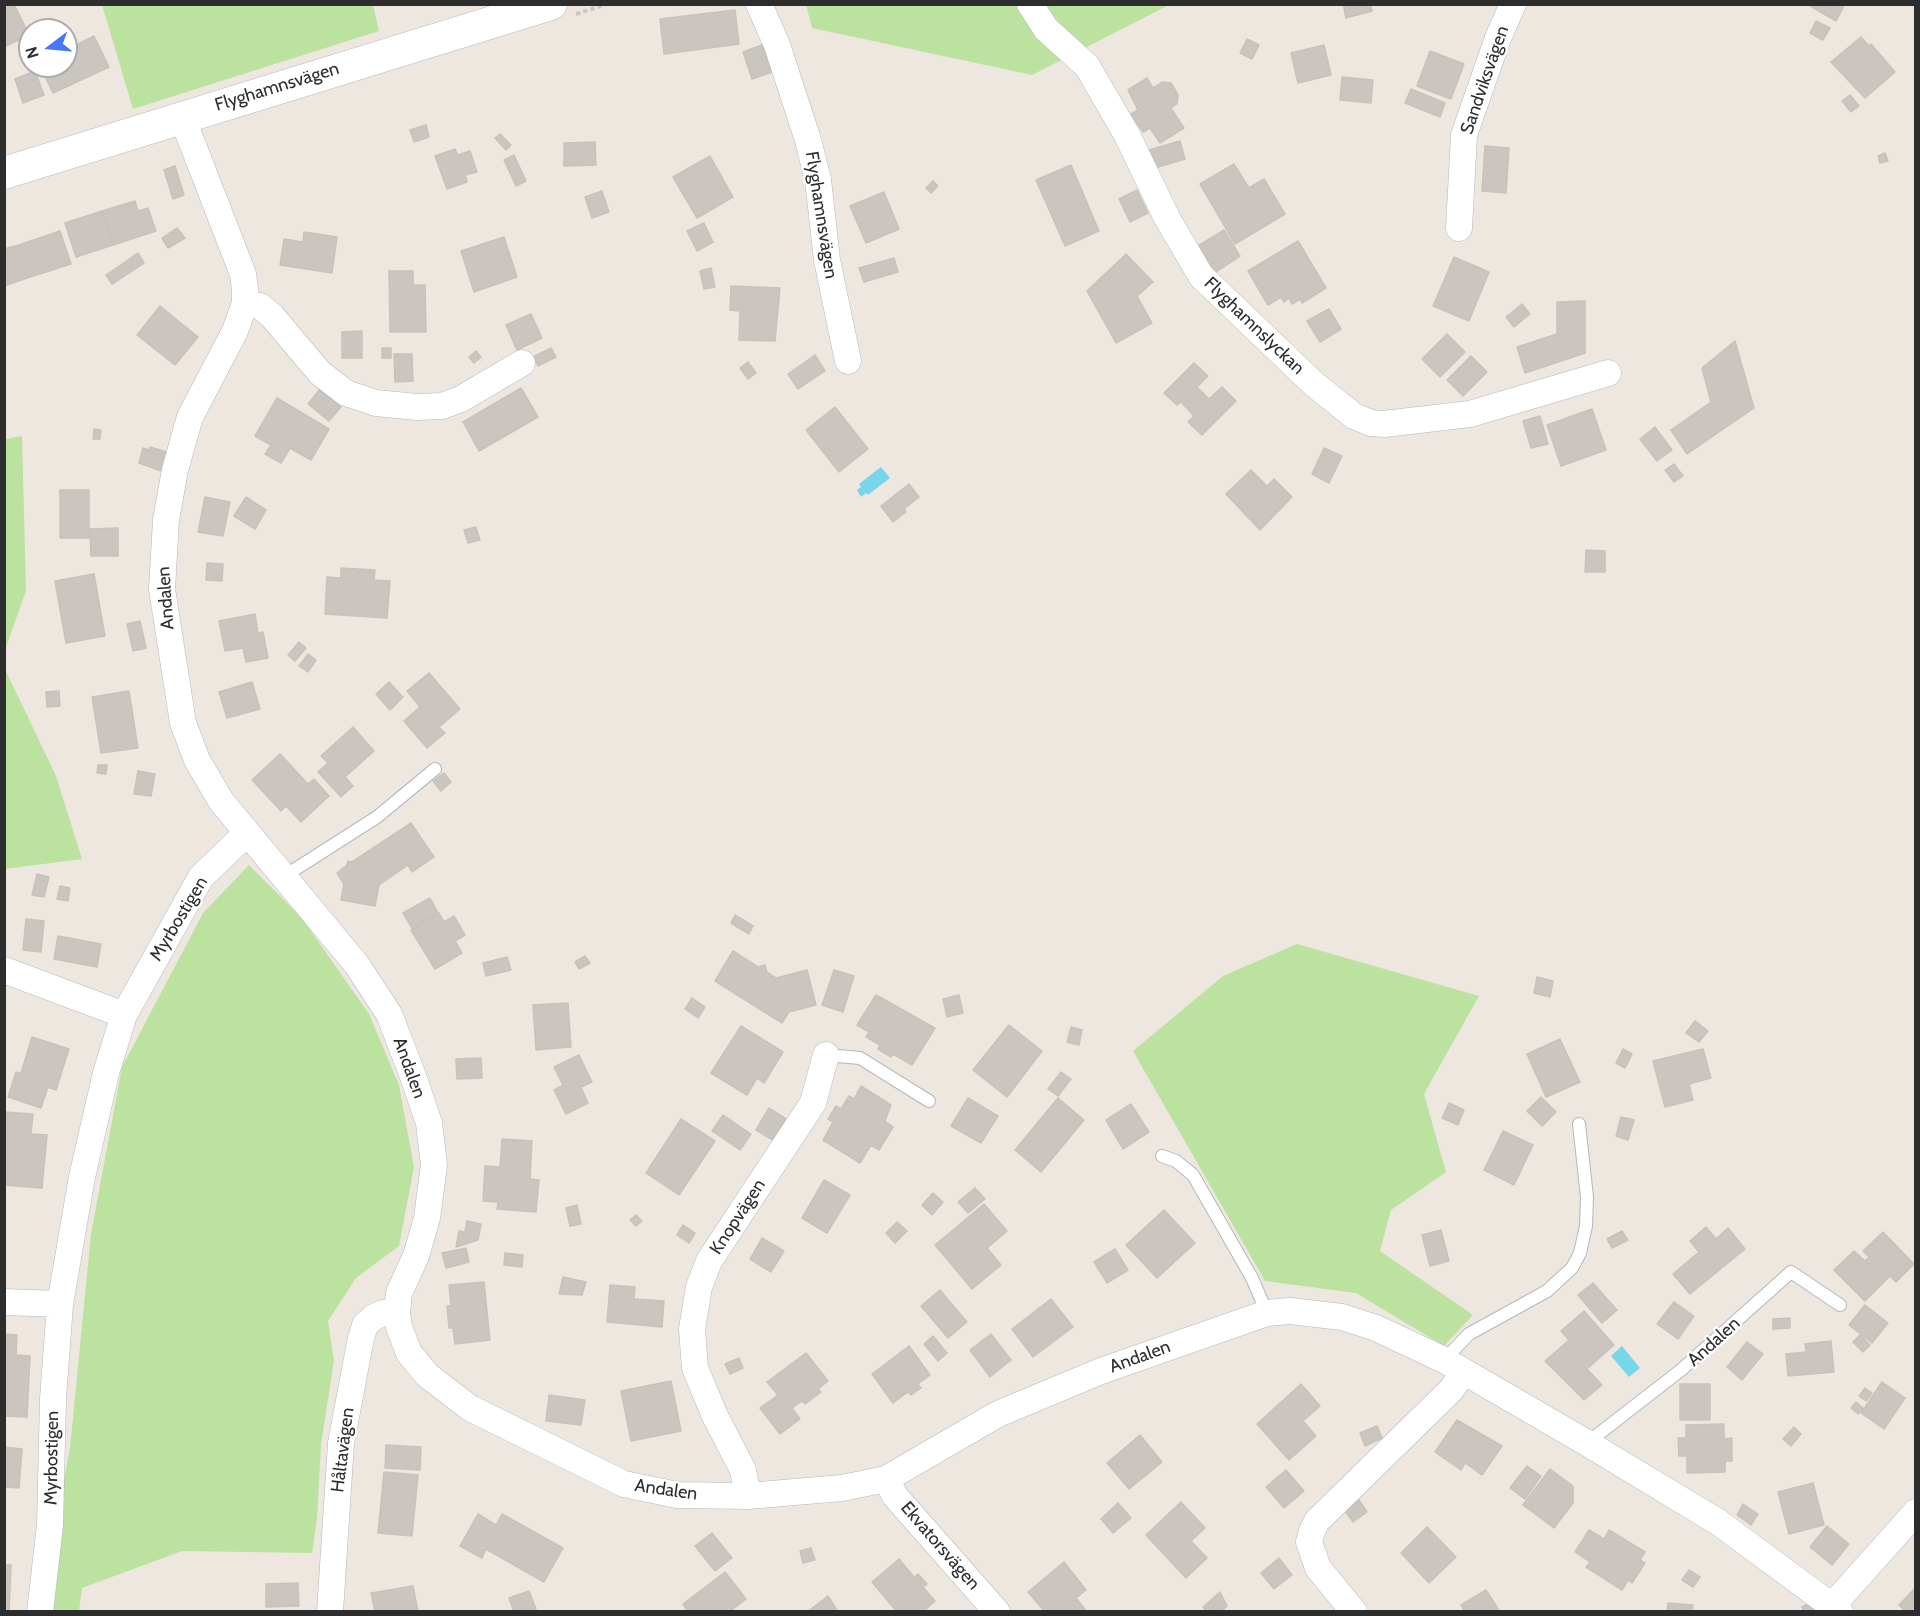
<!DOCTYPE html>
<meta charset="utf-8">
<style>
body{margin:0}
#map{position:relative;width:1920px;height:1616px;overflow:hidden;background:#eee7e0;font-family:Cabin,sans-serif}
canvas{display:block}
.frame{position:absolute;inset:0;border:6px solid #2d2d2d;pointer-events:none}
.north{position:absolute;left:18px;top:18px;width:60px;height:60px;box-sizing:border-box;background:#fff;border:2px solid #ababab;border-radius:50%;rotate:254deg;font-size:16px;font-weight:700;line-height:24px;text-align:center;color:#2d2d2d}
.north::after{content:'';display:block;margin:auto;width:21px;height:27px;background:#4877f3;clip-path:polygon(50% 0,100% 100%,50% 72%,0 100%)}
</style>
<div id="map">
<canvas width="1920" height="1616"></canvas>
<div class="frame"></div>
<div class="north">N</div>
</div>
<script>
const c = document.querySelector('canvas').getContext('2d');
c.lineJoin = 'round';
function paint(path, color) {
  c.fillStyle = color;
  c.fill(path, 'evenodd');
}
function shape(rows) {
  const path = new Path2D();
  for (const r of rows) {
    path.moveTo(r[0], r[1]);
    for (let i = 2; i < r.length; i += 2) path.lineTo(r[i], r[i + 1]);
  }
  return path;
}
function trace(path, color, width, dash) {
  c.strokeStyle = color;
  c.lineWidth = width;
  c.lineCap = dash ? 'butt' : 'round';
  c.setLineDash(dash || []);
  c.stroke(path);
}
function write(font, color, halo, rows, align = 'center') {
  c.font = font + ' Cabin,sans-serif';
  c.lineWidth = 4.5;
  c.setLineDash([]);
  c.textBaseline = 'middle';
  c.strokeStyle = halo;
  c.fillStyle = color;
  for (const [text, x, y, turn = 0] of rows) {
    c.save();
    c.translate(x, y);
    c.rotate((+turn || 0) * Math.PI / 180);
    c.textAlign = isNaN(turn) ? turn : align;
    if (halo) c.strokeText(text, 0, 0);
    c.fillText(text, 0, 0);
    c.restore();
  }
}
paint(shape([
 [102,5,373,5,379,31,133,109],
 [806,5,1169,5,1032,75,812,28],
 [22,436,26,591,5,650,5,439],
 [5,669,56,776,82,859,5,869],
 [249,865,301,917,369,1014,399,1085,414,1167,399,1246,356,1278,328,1321,334,1361,321,1444,317,1519,312,1553,182,1551,82,1588,79,1611,38,1612,70,1448,91,1234,122,1067,203,913],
 [1297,944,1479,996,1424,1094,1446,1172,1391,1210,1380,1251,1473,1315,1444,1346,1356,1293,1265,1281,1133,1051,1223,976]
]), '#bce29f');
paint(shape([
 [881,467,890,478,868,495,866,493,861,497,857,490,861,487,859,484],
 [1622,1346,1640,1368,1629,1377,1611,1356]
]), '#78d6eb');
const building = shape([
 [4,4,14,4,29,35,4,47,4,4],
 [1343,4,1370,4,1372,11,1346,18,1343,4],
 [1807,4,1845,4,1836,21,1807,4],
 [735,10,739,44,664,54,660,19,735,10],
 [1816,21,1830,28,1823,40,1810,33,1816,21],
 [94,36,109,67,53,93,40,66,66,66,66,50,94,36],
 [1861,37,1869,46,1871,44,1895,72,1865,98,1831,62,1861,37],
 [1247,39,1259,45,1252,59,1240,53,1247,39],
 [762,45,772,72,752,79,743,52,762,45],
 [1324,45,1331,75,1298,83,1291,53,1324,45],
 [1430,51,1464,64,1451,99,1417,86,1430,51],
 [35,71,44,95,23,103,15,79,35,71],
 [1342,77,1373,80,1371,103,1340,100,1342,77],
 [1147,78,1153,88,1163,82,1171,83,1178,95,1177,104,1171,108,1184,128,1160,143,1150,128,1143,132,1131,114,1138,110,1128,90,1147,78],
 [1411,89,1445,103,1440,117,1405,103,1411,89],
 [1850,95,1859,106,1851,112,1842,101,1850,95],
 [426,125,429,137,414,142,410,130,426,125],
 [500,134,511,145,506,150,495,138,500,134],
 [1180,141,1185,159,1148,170,1142,152,1180,141],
 [595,142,596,165,564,166,564,143,595,142],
 [1485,146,1509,148,1506,193,1482,191,1485,146],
 [455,149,458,155,470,151,477,172,465,175,467,182,447,189,435,156,455,149],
 [1885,153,1888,161,1880,163,1878,156,1885,153],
 [514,155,526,181,516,186,504,160,514,155],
 [710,156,733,197,697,218,673,177,710,156],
 [1234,164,1249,188,1264,179,1285,214,1235,244,1200,184,1234,164],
 [1071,165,1099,231,1065,246,1036,180,1071,165],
 [175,166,184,195,173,199,164,170,175,166],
 [933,181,938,186,931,193,926,188,933,181],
 [1137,190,1148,213,1130,222,1119,199,1137,190],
 [602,191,609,212,592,218,585,197,602,191],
 [884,192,899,229,866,243,850,206,884,192],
 [135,201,138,211,148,208,156,231,113,245,102,211,135,201],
 [102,211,113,245,76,257,65,223,102,211],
 [704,223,713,242,697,251,687,231,704,223],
 [177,228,185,238,168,248,162,238,177,228],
 [1224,230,1240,256,1214,273,1198,246,1224,230],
 [60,231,71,264,30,277,19,245,60,231],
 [304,232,337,237,332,273,280,265,284,239,303,242,304,232],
 [504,237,517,277,474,292,461,251,504,237],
 [1298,241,1326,288,1302,303,1300,299,1292,304,1289,298,1284,302,1281,297,1268,305,1248,271,1298,241],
 [19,245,30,277,4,286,4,249,19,245],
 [138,253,144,263,112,284,106,275,138,253],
 [1126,254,1153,282,1137,296,1152,323,1116,343,1087,291,1126,254],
 [1454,257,1489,272,1469,321,1433,306,1454,257],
 [894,258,898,272,864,282,859,268,894,258],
 [711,268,715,287,704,289,700,271,711,268],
 [389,271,413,271,413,285,425,285,426,332,390,332,389,271],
 [731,286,780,288,775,341,739,340,740,311,730,310,731,286],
 [1585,301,1585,353,1525,373,1517,347,1557,334,1557,302,1585,301],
 [1522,304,1530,314,1514,327,1506,317,1522,304],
 [160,306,198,337,175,365,137,335,160,306],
 [1329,309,1341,329,1320,342,1307,321,1329,309],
 [531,314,542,338,517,350,506,325,531,314],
 [362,331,362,358,342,358,342,332,362,331],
 [1447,334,1465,352,1440,377,1422,359,1447,334],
 [1735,341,1754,408,1687,454,1671,430,1711,402,1702,368,1735,341],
 [382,348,391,348,391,358,382,358,382,348],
 [551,348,556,357,538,366,533,357,551,348],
 [476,351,481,357,474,363,469,357,476,351],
 [394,354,412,354,413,381,395,382,394,354],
 [815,355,825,371,798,389,788,374,815,355],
 [1471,356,1487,372,1463,396,1447,380,1471,356],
 [748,362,756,373,748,379,740,368,748,362],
 [1194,363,1208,376,1197,387,1209,399,1222,387,1236,401,1202,435,1188,422,1194,416,1181,402,1177,405,1164,393,1194,363],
 [521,388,538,417,479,451,463,422,521,388],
 [320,389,341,407,329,421,308,404,320,389],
 [277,398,329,429,311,460,290,448,281,463,265,454,271,445,255,436,277,398],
 [835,407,868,449,839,472,806,430,835,407],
 [1592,409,1606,450,1561,466,1547,425,1592,409],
 [1540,416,1548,444,1531,448,1523,421,1540,416],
 [1655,427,1672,450,1657,461,1640,439,1655,427],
 [94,429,101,430,100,439,93,439,94,429],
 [150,447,170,453,164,472,139,463,143,448,149,450,150,447],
 [1324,448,1342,456,1329,483,1312,474,1324,448],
 [1674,464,1683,476,1674,482,1665,470,1674,464],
 [1251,470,1267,486,1274,479,1292,497,1260,530,1226,494,1251,470],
 [909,484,919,497,904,509,906,512,893,522,881,506,909,484],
 [60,490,89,490,89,538,60,538,60,490],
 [205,497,230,502,223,536,198,532,205,497],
 [246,497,266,510,255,529,234,516,246,497],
 [476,527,480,540,468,543,464,530,476,527],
 [118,528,118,556,91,556,90,529,118,528],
 [1586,550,1605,551,1605,572,1585,572,1586,550],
 [207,563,223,564,222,581,206,580,207,563],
 [341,568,375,570,374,580,390,581,387,618,325,614,327,577,341,578,341,568],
 [94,574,105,636,66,643,55,581,94,574],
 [255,614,258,633,263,632,268,658,246,662,243,648,225,651,219,621,255,614],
 [140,621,146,648,133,651,127,624,140,621],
 [299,642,306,648,295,661,288,655,299,642],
 [308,654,316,660,308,672,299,666,308,654],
 [429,673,460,709,439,727,445,733,427,748,404,721,420,707,407,691,429,673],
 [252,682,260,709,227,718,219,692,252,682],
 [389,682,403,697,390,710,376,694,389,682],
 [59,691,60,706,47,707,46,692,59,691],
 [129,691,138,748,101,753,92,697,129,691],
 [353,727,374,751,345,777,353,786,341,797,318,772,328,763,321,756,353,727],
 [280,754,308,784,314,779,329,796,301,822,286,806,281,811,252,780,280,754],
 [98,765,107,765,106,774,97,773,98,765],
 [138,771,155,774,151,796,134,794,138,771],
 [444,773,451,782,441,791,433,781,444,773],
 [411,823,434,857,412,872,408,865,379,885,375,906,341,900,344,884,337,873,347,865,348,861,352,862,411,823],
 [37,874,49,877,44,897,32,895,37,874],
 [60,886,70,888,68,901,57,899,60,886],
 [430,898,438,913,412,928,403,913,430,898],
 [439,913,444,922,454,916,465,935,455,941,462,953,435,969,411,930,439,913],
 [735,915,753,926,749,934,731,923,735,915],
 [26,919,44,921,41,952,23,950,26,919],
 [58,936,101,944,97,967,54,959,58,936],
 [733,951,758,967,765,965,767,972,776,978,807,970,816,1005,789,1012,782,1023,715,981,733,951],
 [585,956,590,963,579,969,575,962,585,956],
 [507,957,511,970,486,976,483,963,507,957],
 [834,970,854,976,843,1012,822,1005,834,970],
 [1537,977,1553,981,1550,997,1534,993,1537,977],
 [876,995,935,1028,912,1065,893,1054,891,1057,878,1049,880,1045,866,1037,869,1032,857,1025,876,995],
 [959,995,963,1013,947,1017,943,999,959,995],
 [692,998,705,1007,698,1018,685,1009,692,998],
 [568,1003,571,1047,536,1050,533,1005,568,1003],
 [1695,1021,1708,1031,1699,1042,1686,1033,1695,1021],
 [1009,1025,1042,1051,1007,1097,973,1070,1009,1025],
 [741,1026,783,1052,764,1083,757,1078,747,1095,711,1073,741,1026],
 [1071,1027,1082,1030,1079,1045,1067,1042,1071,1027],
 [32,1037,69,1049,56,1090,48,1087,41,1108,8,1097,16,1072,21,1073,32,1037],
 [1560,1039,1580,1082,1546,1097,1527,1054,1560,1039],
 [1623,1049,1632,1054,1625,1068,1616,1063,1623,1049],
 [1703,1049,1711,1078,1689,1084,1693,1100,1665,1107,1653,1061,1703,1049],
 [579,1055,592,1082,581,1087,588,1103,566,1114,554,1090,563,1085,554,1067,579,1055],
 [481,1058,482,1078,457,1079,456,1059,481,1058],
 [1061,1072,1071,1079,1058,1096,1048,1089,1061,1072],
 [861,1086,891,1105,885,1121,893,1127,879,1150,871,1145,860,1163,823,1140,833,1122,828,1119,836,1106,841,1109,849,1096,854,1099,861,1086],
 [1541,1097,1556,1112,1542,1126,1527,1111,1541,1097],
 [968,1098,998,1116,981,1143,951,1126,968,1098],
 [1058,1098,1084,1120,1041,1172,1015,1150,1058,1098],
 [1449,1103,1464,1110,1458,1125,1442,1118,1449,1103],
 [1131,1104,1149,1132,1123,1149,1106,1120,1131,1104],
 [769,1108,786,1119,773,1140,756,1130,769,1108],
 [4,1112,33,1114,31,1134,47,1135,42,1188,4,1185,4,1112],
 [723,1115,751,1134,740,1150,712,1131,723,1115],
 [1621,1117,1634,1120,1628,1140,1616,1136,1621,1117],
 [681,1119,715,1141,679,1195,646,1173,681,1119],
 [1503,1131,1533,1145,1514,1185,1484,1170,1503,1131],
 [502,1139,532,1141,530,1179,539,1180,536,1212,497,1209,498,1202,483,1201,485,1166,500,1167,502,1139],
 [824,1180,850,1195,827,1233,802,1218,824,1180],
 [975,1188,985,1199,968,1213,958,1202,975,1188],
 [933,1193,943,1202,932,1215,922,1205,933,1193],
 [984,1204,1007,1231,987,1248,1001,1265,972,1289,935,1245,984,1204],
 [577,1205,581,1224,570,1226,566,1208,577,1205],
 [1164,1210,1195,1243,1157,1278,1126,1245,1164,1210],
 [636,1215,642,1221,636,1226,630,1220,636,1215],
 [467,1221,481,1224,478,1240,456,1247,459,1231,465,1232,467,1221],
 [897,1222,907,1231,895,1243,886,1233,897,1222],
 [683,1225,695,1233,689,1243,677,1235,683,1225],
 [1706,1227,1716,1239,1728,1228,1745,1249,1690,1294,1673,1274,1699,1252,1690,1241,1706,1227],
 [1441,1230,1449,1261,1430,1266,1422,1235,1441,1230],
 [1622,1231,1628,1240,1612,1248,1607,1239,1622,1231],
 [1883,1232,1914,1264,1896,1282,1890,1276,1865,1301,1834,1270,1854,1251,1865,1261,1869,1257,1863,1251,1883,1232],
 [762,1238,784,1251,771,1272,750,1259,762,1238],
 [466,1248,469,1262,446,1268,442,1253,466,1248],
 [1115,1249,1128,1270,1107,1283,1094,1262,1115,1249],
 [505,1253,523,1255,522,1267,504,1265,505,1253],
 [563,1277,586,1282,582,1295,559,1294,563,1277],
 [484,1282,490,1340,455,1344,453,1328,449,1328,447,1306,451,1306,449,1285,484,1282],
 [1593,1283,1617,1310,1602,1323,1578,1295,1593,1283],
 [610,1285,635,1287,634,1299,664,1301,662,1327,607,1322,610,1285],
 [940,1290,967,1322,948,1338,921,1306,940,1290],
 [1051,1299,1073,1327,1033,1357,1012,1329,1051,1299],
 [1674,1302,1694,1316,1678,1339,1657,1324,1674,1302],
 [1865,1305,1888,1323,1872,1343,1849,1325,1865,1305],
 [1584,1311,1614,1345,1587,1369,1602,1385,1584,1400,1545,1361,1569,1340,1561,1331,1584,1311],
 [1790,1318,1790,1328,1773,1329,1773,1319,1790,1318],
 [4,1334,17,1335,16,1355,30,1356,27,1417,4,1416,4,1334],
 [991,1334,1011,1360,990,1377,970,1350,991,1334],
 [1860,1335,1870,1345,1863,1352,1853,1342,1860,1335],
 [933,1336,947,1353,938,1361,924,1344,933,1336],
 [1831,1341,1834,1372,1788,1376,1786,1354,1806,1352,1805,1344,1831,1341],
 [1747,1342,1763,1354,1742,1380,1727,1367,1747,1342],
 [909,1346,930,1375,918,1384,921,1388,911,1395,908,1392,893,1403,872,1374,909,1346],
 [806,1353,828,1381,818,1389,821,1392,805,1404,802,1401,792,1408,800,1419,780,1434,760,1408,778,1395,767,1382,806,1353],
 [739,1358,743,1368,730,1374,725,1364,739,1358],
 [671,1381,681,1431,631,1441,621,1391,671,1381],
 [1882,1382,1905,1398,1884,1429,1861,1413,1882,1382],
 [1301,1384,1320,1406,1303,1421,1316,1436,1289,1460,1257,1424,1301,1384],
 [1680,1384,1710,1384,1710,1420,1680,1420,1680,1384],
 [1865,1388,1872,1393,1866,1401,1859,1396,1865,1388],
 [549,1395,585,1400,581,1425,546,1421,549,1395],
 [1856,1402,1863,1408,1858,1414,1851,1408,1856,1402],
 [1457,1420,1502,1446,1482,1475,1465,1463,1461,1470,1435,1452,1457,1420],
 [1724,1424,1724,1439,1732,1438,1732,1461,1725,1461,1725,1472,1687,1473,1687,1456,1679,1456,1678,1438,1686,1438,1686,1425,1724,1424],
 [1377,1426,1382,1438,1365,1446,1360,1433,1377,1426],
 [1794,1427,1801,1434,1791,1446,1783,1439,1794,1427],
 [1140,1435,1162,1462,1129,1489,1107,1463,1140,1435],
 [386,1445,421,1447,420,1470,385,1468,386,1445],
 [4,1447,22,1449,19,1488,4,1487,4,1447],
 [1527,1466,1541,1476,1525,1499,1510,1488,1527,1466],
 [1550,1469,1573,1486,1573,1503,1554,1528,1523,1505,1550,1469],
 [1286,1470,1304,1491,1284,1508,1266,1487,1286,1470],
 [384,1472,418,1475,412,1536,378,1533,384,1472],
 [1813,1483,1824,1525,1789,1534,1778,1492,1813,1483],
 [1359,1500,1367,1512,1353,1522,1345,1511,1359,1500],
 [1181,1502,1205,1528,1191,1541,1207,1558,1186,1578,1146,1535,1181,1502],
 [1118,1503,1131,1518,1113,1533,1101,1519,1118,1503],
 [1743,1504,1758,1514,1751,1525,1737,1515,1743,1504],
 [478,1514,496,1525,502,1514,563,1548,544,1582,486,1549,482,1558,460,1546,478,1514],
 [1827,1526,1849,1544,1832,1565,1810,1547,1827,1526],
 [1427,1527,1456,1557,1429,1583,1401,1553,1427,1527],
 [1589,1530,1604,1539,1609,1530,1645,1552,1640,1560,1645,1563,1632,1583,1628,1580,1622,1590,1586,1567,1590,1562,1575,1552,1589,1530],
 [712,1533,732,1558,715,1571,695,1546,712,1533],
 [811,1548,815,1560,803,1563,800,1551,811,1548],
 [1279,1558,1292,1575,1274,1589,1261,1573,1279,1558],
 [899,1559,914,1577,918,1574,927,1584,923,1587,935,1601,923,1612,897,1612,872,1582,899,1559],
 [1064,1562,1086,1590,1076,1598,1087,1612,1045,1612,1028,1592,1064,1562],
 [4,1565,11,1565,9,1612,4,1612,4,1565],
 [1689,1570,1700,1577,1693,1587,1682,1580,1689,1570],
 [725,1572,746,1599,729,1612,688,1612,683,1604,725,1572],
 [298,1583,299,1606,266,1607,266,1584,298,1583],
 [413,1586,418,1612,375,1612,371,1593,413,1586],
 [1916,1587,1916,1612,1906,1612,1899,1605,1916,1587],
 [1486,1590,1500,1612,1465,1612,1461,1605,1486,1590],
 [529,1591,536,1609,514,1612,509,1598,529,1591],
 [1220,1592,1227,1606,1221,1612,1207,1612,1203,1607,1220,1592],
 [828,1596,838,1612,807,1612,828,1596],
 [1668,1603,1693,1605,1692,1612,1667,1612,1668,1603],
 [1810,1603,1814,1612,1804,1612,1802,1607,1810,1603]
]);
paint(building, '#cac5be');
trace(building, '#c9c2ba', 1.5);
const service = shape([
 [283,877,377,817,435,769],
 [826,1055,860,1058,929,1101],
 [1162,1156,1176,1161,1193,1175,1252,1278,1267,1313],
 [1444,1360,1469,1334,1547,1291,1572,1268,1580,1253,1586,1226,1587,1197,1579,1124],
 [1587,1443,1681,1370,1791,1272,1840,1305]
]);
const minor = shape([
 [759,4,777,45,808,140,818,180,827,260,848,361],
 [1030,4,1046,29,1087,66,1127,135,1167,218,1201,276,1314,384,1354,416,1371,423,1384,424,1470,414,1608,373],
 [182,117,243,274,245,289,245,303,235,331,190,417,175,470,166,520,162,589,183,723,197,760,221,801,357,965,389,1014,413,1076,429,1123,434,1165,427,1218,416,1256,399,1293,397,1313,399,1327,409,1353,427,1375,470,1408,624,1484,677,1495,748,1496,842,1488,886,1479,998,1414,1101,1371,1267,1313,1290,1311,1342,1317,1376,1328,1444,1360,1587,1443,1718,1522,1840,1612],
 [1459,228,1464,135,1498,38,1513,4],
 [245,303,260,306,272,316,320,373,346,393,376,403,417,407,442,406,461,399,522,363],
 [4,970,124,1015],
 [4,1302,60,1304],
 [886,1479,895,1496,997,1612],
 [748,1496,743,1470,715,1416,695,1368,692,1329,699,1287,709,1261,813,1103,826,1055],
 [1832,1606,1916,1512],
 [40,1612,50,1525,53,1399,60,1304,82,1177,106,1073,124,1015,201,877,246,834],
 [330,1612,341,1443,361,1338,365,1325,374,1317,383,1313,397,1313],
 [1354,1612,1318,1568,1309,1542,1312,1531,1317,1521,1451,1390,1464,1372]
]);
const tertiary = shape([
 [4,173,551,4]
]);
trace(service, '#b3b7c0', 14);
trace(minor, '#b3b7c0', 27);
trace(tertiary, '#b3b7c0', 33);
trace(shape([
 [576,14,607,4]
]), '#c8c8c8', 4, [4.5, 3]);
trace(service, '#fff', 12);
trace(minor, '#fff', 26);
trace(tertiary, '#fff', 32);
write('18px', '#2d2d2d', '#fff', [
 ["Sandviksvägen",1485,80,-71],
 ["Flyghamnsvägen",277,87,-17],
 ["Flyghamnsvägen",821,215,81],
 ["Flyghamnslyckan",1254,326,44],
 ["Andalen",166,598,-94],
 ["Myrbostigen",179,919,-59],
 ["Andalen",409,1068,70],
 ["Knopvägen",738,1217,-57],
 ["Andalen",1714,1342,-42],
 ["Andalen",1140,1357,-20],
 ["Håltavägen",343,1450,-83],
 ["Myrbostigen",52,1458,-89],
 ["Andalen",666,1490,8],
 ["Ekvatorsvägen",940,1546,49]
]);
</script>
